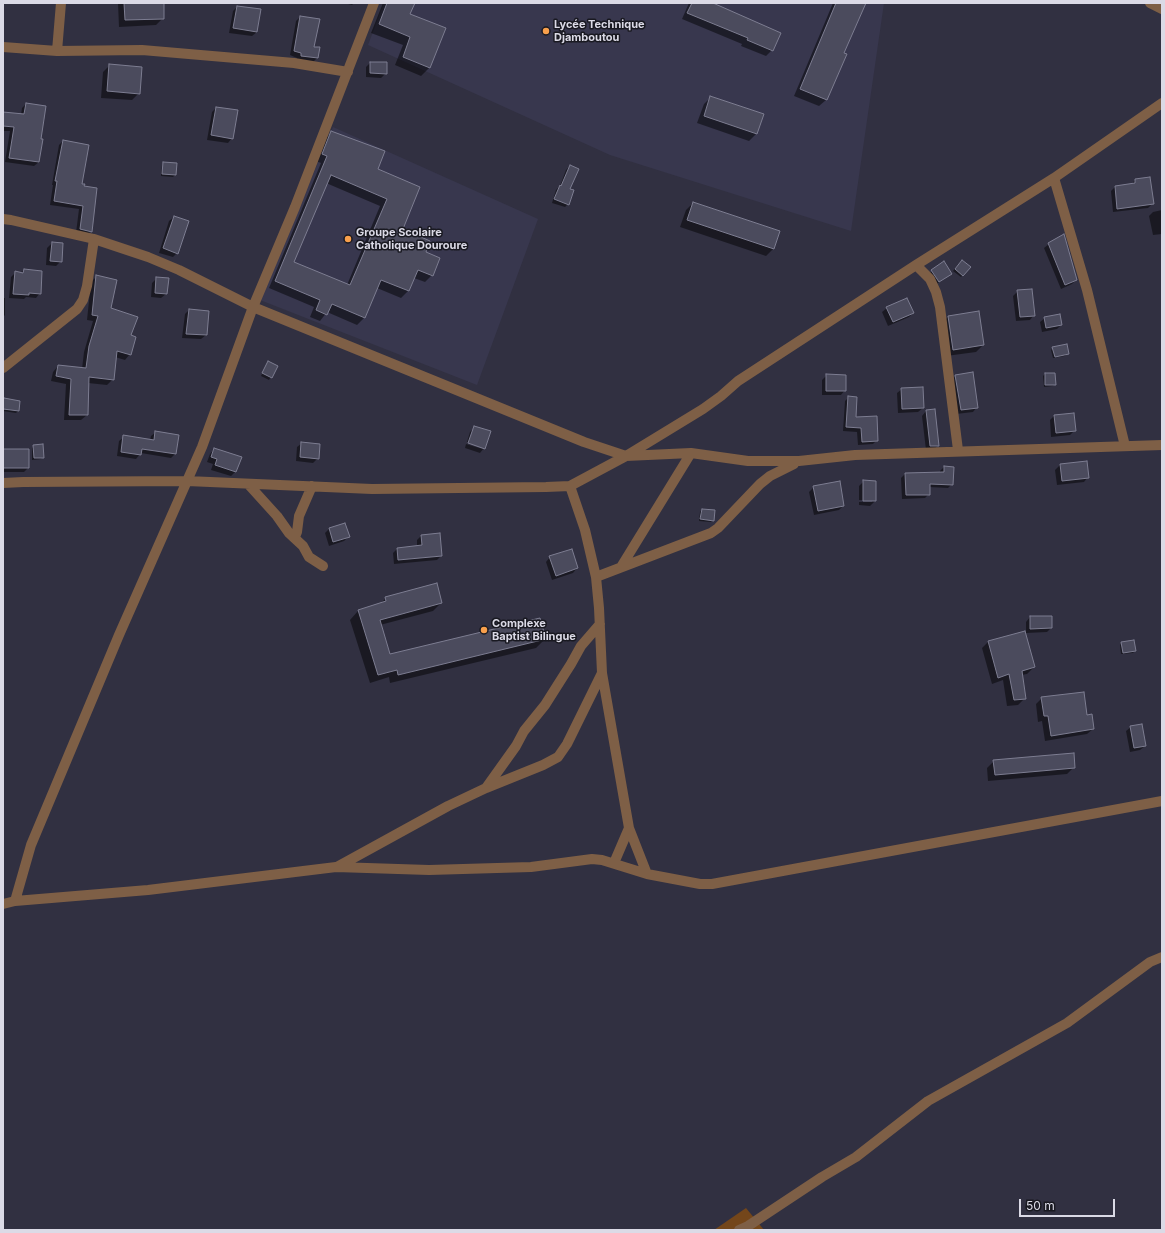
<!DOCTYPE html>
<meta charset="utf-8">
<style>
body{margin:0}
#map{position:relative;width:1165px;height:1233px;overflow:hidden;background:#313041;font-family:Inter,sans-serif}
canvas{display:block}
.frame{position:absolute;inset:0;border:4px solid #dbdae6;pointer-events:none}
.scale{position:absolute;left:1019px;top:1199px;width:96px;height:18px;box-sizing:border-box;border:2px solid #dbdae6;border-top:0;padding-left:5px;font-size:12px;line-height:14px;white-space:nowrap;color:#dbdae6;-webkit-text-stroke:3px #191921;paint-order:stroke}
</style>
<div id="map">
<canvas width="1165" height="1233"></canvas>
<div class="frame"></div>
<div class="scale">50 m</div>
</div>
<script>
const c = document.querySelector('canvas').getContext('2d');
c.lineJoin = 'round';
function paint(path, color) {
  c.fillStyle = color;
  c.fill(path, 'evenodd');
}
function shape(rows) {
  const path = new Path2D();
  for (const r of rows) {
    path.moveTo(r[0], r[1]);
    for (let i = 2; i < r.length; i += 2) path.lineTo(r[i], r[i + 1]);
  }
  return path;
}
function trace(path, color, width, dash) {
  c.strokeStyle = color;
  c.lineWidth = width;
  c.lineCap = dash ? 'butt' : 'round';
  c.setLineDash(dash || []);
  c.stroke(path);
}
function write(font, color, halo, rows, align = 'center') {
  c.font = font + ' Inter,sans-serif';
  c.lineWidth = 3;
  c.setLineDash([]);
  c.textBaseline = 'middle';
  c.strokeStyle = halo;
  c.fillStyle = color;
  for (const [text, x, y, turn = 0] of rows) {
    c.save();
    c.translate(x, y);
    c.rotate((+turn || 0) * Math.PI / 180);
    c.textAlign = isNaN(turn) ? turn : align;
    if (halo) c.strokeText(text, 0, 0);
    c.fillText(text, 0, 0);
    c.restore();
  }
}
paint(shape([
 [384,3,884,3,851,231,610,155,368,45],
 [333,127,538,219,477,385,260,300]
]), '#38374e');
paint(shape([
 [746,1208,764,1230,714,1230]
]), '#74461a');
paint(shape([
 [118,3,163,3,163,18,156,25,119,27],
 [344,3,354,3,352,5],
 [383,3,414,3,409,15,430,67,421,76,395,65,403,45,371,33],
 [689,3,710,3,772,50,766,56,741,46,742,44,682,19],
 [833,3,865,3,843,53,845,54,826,100,819,106,794,96],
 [237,7,257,32,252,36,229,33,233,11],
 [300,17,313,48,318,48,317,58,313,62,297,61,297,58,290,55,296,21],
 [370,63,386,73,381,78,366,77,366,67],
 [110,65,139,93,132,100,101,98,103,72],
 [711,97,756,134,749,141,697,123,704,104],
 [26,104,40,140,39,162,34,166,5,162,10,131,3,131,3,113,21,115,22,108],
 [216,108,232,138,228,143,207,140,212,112],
 [332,132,376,170,401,230,432,275,425,282,414,278,408,291,401,298,377,288,364,318,357,325,327,312,320,321,310,317,314,307,269,288,321,163,316,161,325,139],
 [326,183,380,206,347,285,293,263],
 [63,141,80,185,91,231,87,235,76,233,79,209,50,205,53,185,52,185,59,145],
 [164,163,175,175,173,177,161,176,162,165],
 [570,166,568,204,565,207,552,203,556,190,560,186,566,170],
 [1135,180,1153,203,1148,208,1113,212,1111,191,1115,187,1131,185],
 [693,203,778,232,773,249,766,256,680,227,686,210],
 [1162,210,1162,234,1153,235,1149,216,1153,212],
 [174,217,177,253,173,257,159,253,169,221],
 [52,243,61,261,56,266,46,265,47,248],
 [1049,244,1076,280,1072,284,1061,289,1044,248],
 [962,261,969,267,961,277,953,271],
 [944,263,951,273,934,286,927,275],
 [24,270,40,293,36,298,26,297,24,299,9,298,11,277,16,272,20,273],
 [97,276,110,308,130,336,130,354,125,360,115,357,113,379,107,385,88,383,87,415,81,420,64,420,66,384,51,381,53,372,58,366,82,369,84,352,93,321,87,320,91,282],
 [157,278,166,294,161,298,151,297,152,283],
 [1018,291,1034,315,1030,320,1016,321,1013,296],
 [3,298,5,298,5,315,3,317],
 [887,308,913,313,909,317,888,326,882,312],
 [189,310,206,335,201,339,182,338,185,314],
 [948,317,983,345,976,352,946,356,941,324],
 [1045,318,1061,325,1057,329,1042,332,1040,322],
 [1053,348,1067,354,1065,356,1053,358,1051,350],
 [267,364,277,366,269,380,261,376],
 [1045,374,1055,384,1053,386,1044,387,1043,376],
 [827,375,845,390,841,395,822,395,822,380],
 [956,376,977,407,973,412,956,414,951,380],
 [902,389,923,408,918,412,898,413,897,393],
 [849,397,855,418,877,440,873,444,858,445,857,432,843,431,845,401],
 [3,401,18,411,16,413,3,411],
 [926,411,938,445,934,450,926,450,922,416],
 [1073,414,1075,430,1070,435,1051,437,1050,420,1054,416],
 [475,427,484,448,480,453,465,448,466,444,483,449,483,447,467,442,470,432],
 [156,432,175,454,171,458,141,453,136,459,117,456,119,441,124,437,150,441,151,436],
 [3,443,4,450,28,468,24,472,3,472],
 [302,443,318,458,313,463,296,461,297,447],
 [34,446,43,457,41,459,32,460,32,448],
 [214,449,236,471,231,476,211,470,213,464,207,462,210,454],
 [1086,462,1088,477,1084,482,1057,485,1055,470,1060,465],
 [944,467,952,484,948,488,929,487,929,494,925,498,902,499,901,478,905,474,940,473,940,471],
 [864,481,875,482,875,501,870,506,859,505,859,502,872,502,872,500,859,500,859,486],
 [814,487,843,506,839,510,814,515,809,492],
 [702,510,713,520,711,522,699,521,700,512],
 [345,524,349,536,344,541,329,546,325,533,329,529],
 [421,536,441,556,437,560,394,564,393,553,397,549,417,547,417,540],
 [550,557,577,568,573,573,552,580,546,562],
 [386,598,441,603,433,611,380,625,390,655,545,639,536,648,390,683,389,677,370,683,350,620,358,611,379,605],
 [1030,617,1051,628,1047,632,1026,633,1026,622],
 [1024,632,1034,667,1027,674,1021,675,1025,698,1018,705,1007,706,1003,680,992,684,982,648,988,642],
 [1122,643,1135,651,1133,653,1121,654,1120,645],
 [1042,698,1086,716,1093,729,1087,734,1045,741,1042,721,1038,722,1036,704],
 [1131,727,1145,746,1140,750,1130,752,1126,731],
 [994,761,1074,767,1067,774,988,781,987,768]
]), '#0007');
const building = shape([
 [124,3,164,3,164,19,125,20,124,3],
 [387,3,415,3,410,14,446,28,430,68,403,57,410,37,379,24,387,3],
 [692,3,713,3,781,33,773,51,747,40,748,38,687,13,692,3],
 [836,3,866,3,844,53,847,54,827,100,800,89,836,3],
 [237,6,261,9,257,32,233,28,237,6],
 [300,16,320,19,314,47,320,47,318,58,301,56,301,53,294,51,300,16],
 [370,62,387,62,387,74,370,73,370,62],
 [109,64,142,67,140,94,107,91,109,64],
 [710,96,764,114,757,134,704,116,710,96],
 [26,103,46,106,41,139,43,139,39,162,9,158,14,127,3,126,3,112,24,114,26,103],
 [216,107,238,110,233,139,211,135,216,107],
 [331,131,385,151,378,169,420,187,403,229,430,241,426,252,440,258,433,276,418,270,409,291,381,280,365,318,332,304,327,315,316,310,320,300,275,281,327,156,322,154,331,131],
 [331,175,387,199,350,285,294,262,331,175],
 [63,140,89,145,82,184,85,184,84,186,97,188,92,232,80,229,83,206,54,201,57,181,55,181,63,140],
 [163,162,177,163,176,175,162,174,163,162],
 [570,165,579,169,570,189,574,190,569,205,554,199,560,185,561,186,570,165],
 [1150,177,1154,204,1117,209,1115,186,1135,183,1135,179,1150,177],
 [693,202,780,231,774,249,687,220,693,202],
 [174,216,189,221,178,254,163,248,174,216],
 [1064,234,1077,280,1065,285,1048,243,1064,234],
 [52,242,63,243,62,262,50,261,52,242],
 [962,260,971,267,963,276,955,269,962,260],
 [944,261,952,274,939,282,931,270,944,261],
 [24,269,42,271,41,294,29,293,29,295,13,294,15,271,23,273,24,269],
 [96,275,117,280,111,308,138,317,131,335,136,337,131,355,117,351,114,380,89,377,88,415,69,415,71,379,56,376,58,365,86,368,89,346,98,316,92,315,96,275],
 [156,277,169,278,167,294,155,293,156,277],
 [1032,289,1035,316,1020,317,1017,290,1032,289],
 [907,298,914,313,893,322,886,307,907,298],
 [189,309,209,311,207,335,186,334,189,309],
 [979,311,984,345,953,350,948,316,979,311],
 [1060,314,1062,325,1046,328,1044,317,1060,314],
 [1067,344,1069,354,1055,357,1052,347,1067,344],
 [268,361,278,366,272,378,262,373,268,361],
 [973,372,978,408,961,410,955,375,973,372],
 [1045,373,1055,373,1056,385,1045,385,1045,373],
 [826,374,846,375,846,391,826,391,826,374],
 [923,387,924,408,902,409,901,388,923,387],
 [848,396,857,397,856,417,877,416,878,441,862,442,861,428,846,427,848,396],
 [4,398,20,401,19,411,3,409,3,400,4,398],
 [935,409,939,446,930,446,926,410,935,409],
 [1074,413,1076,431,1056,433,1054,415,1074,413],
 [474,426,491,431,485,449,468,443,474,426],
 [155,431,179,435,176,454,142,449,141,455,121,452,123,435,154,440,155,431],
 [301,442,320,444,319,459,300,457,301,442],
 [43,444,44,458,34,458,33,445,43,444],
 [214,448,242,457,236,472,215,465,217,459,211,457,214,448],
 [3,449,29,449,29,468,3,468,3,449],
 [1087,461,1089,478,1062,481,1060,464,1087,461],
 [944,466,954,467,953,485,930,484,930,495,906,495,905,473,944,472,944,466],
 [863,480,876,481,876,501,863,501,863,480],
 [840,481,844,506,818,511,813,486,840,481],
 [702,509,715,510,714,521,700,519,702,509],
 [345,523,350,537,333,542,329,528,345,523],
 [440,533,442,556,398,560,397,548,422,545,421,535,440,533],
 [572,549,578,568,556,576,549,556,572,549],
 [437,583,442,603,380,620,390,654,540,618,546,639,398,675,397,670,378,675,358,610,386,601,385,597,437,583],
 [1030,616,1052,616,1052,628,1030,629,1030,616],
 [1025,631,1035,667,1022,671,1026,699,1014,700,1009,674,998,678,988,641,1025,631],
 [1134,640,1136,651,1123,653,1121,642,1134,640],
 [1084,692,1087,715,1092,714,1094,729,1051,736,1048,716,1044,716,1041,697,1084,692],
 [1142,724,1146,746,1134,748,1130,726,1142,724],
 [1074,753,1075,768,995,775,993,760,1074,753]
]);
paint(building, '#4b4b5d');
trace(building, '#7d7d91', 1);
trace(shape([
 [1150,3,1162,9],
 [3,47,57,51,142,50,294,63,348,72],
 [57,51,61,3],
 [1054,178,1087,290,1125,446],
 [3,219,11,220,94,239,148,257,179,270,253,307,584,442,626,456,691,453,748,461,799,461,855,455,1162,445],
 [916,265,930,279,936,292,940,307,958,450],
 [3,368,77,309,83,300,87,286,94,239],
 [3,483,23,482,187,481,372,489,546,487,570,486,626,456,703,409,721,396,738,381,916,265,1054,178,1162,103],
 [248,484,277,516,289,533,303,546,309,557,323,566],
 [570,486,585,530,596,577,599,608,602,673,629,828,647,874],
 [295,537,297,532,299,516,312,486],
 [621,567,691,453],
 [596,577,711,533,718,528,760,484,770,476,794,464],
 [486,788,516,746,524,731,545,705,571,664,581,646,600,624],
 [614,863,629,828],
 [337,867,448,806,486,788,543,765,558,757,567,744,602,673],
 [15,901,31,845,119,635,202,447,253,307,295,207,374,3],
 [3,904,15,901,148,890,336,867,429,870,531,867,592,859,602,860,647,874,700,884,712,884,1162,801],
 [739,1230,748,1226,822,1177,856,1157,928,1101,1067,1023,1150,962,1162,957]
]), '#7e5f46', 10);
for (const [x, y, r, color] of [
 [546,31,4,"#f9a04c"],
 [348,239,4,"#f9a04c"],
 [484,630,4,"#f9a04c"]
]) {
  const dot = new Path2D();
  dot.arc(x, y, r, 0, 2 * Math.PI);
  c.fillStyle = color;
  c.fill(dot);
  trace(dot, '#191921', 1.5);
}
write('bold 11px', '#dbdae6', '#191921', [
 ["Lycée Technique",554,25],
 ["Djamboutou",554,38],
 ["Groupe Scolaire",356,233],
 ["Catholique Douroure",356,246],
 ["Complexe",492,624],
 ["Baptist Bilingue",492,637]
], 'left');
</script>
